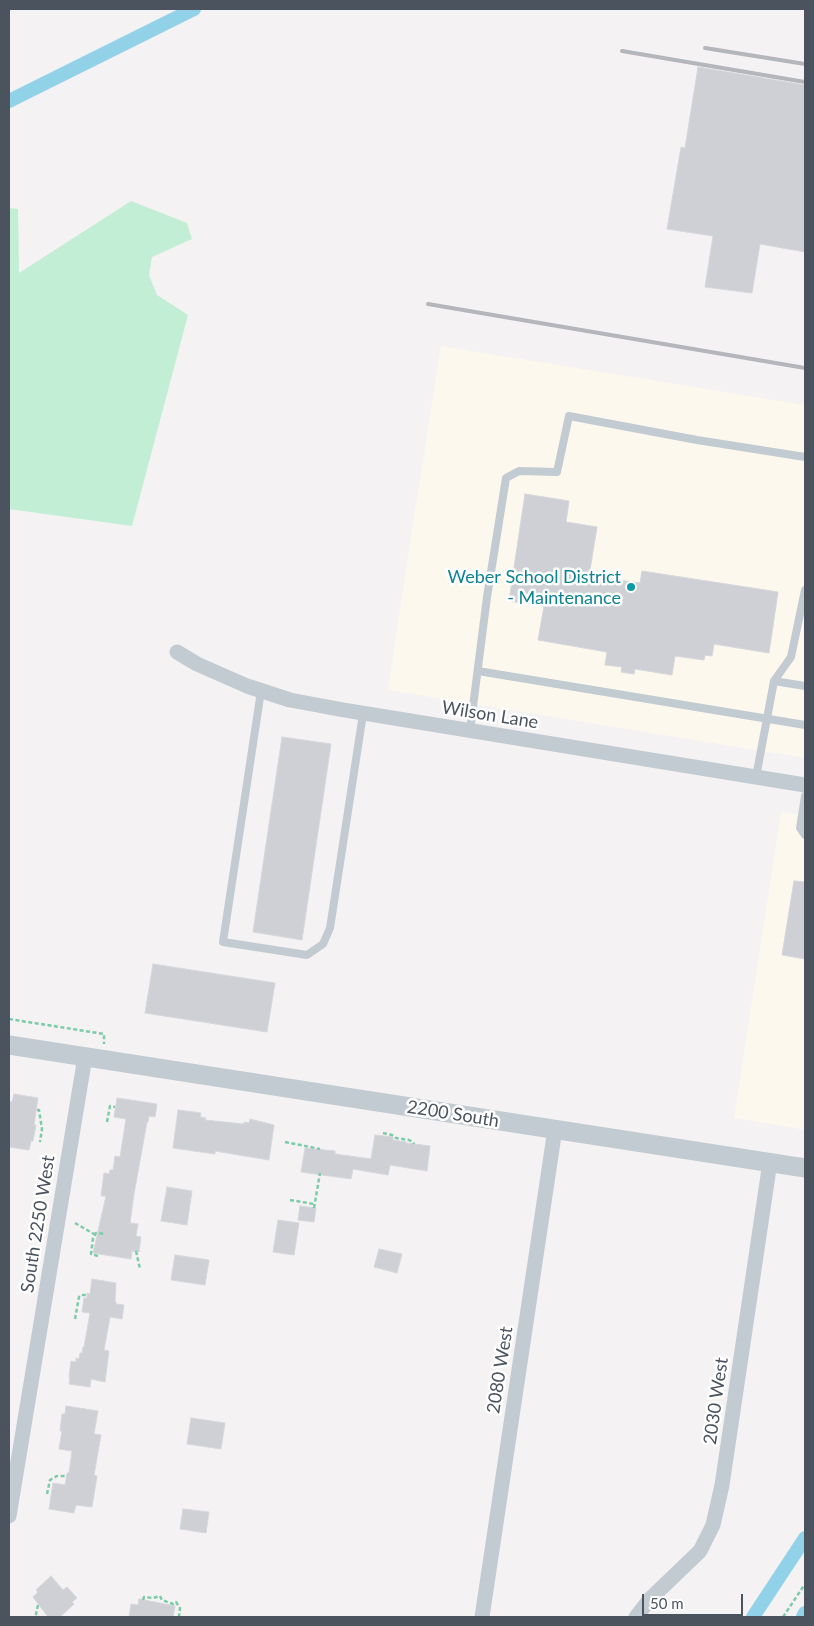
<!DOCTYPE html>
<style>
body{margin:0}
#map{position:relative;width:814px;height:1626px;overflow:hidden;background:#f4f2f2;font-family:Lato,sans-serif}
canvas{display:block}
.frame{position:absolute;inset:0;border:10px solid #4a535e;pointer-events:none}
.scale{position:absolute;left:642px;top:1594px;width:101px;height:22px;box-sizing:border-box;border:2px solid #4a535e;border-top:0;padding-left:6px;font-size:15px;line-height:18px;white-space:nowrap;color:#4a535e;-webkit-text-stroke:4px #fff;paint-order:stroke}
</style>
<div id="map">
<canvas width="814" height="1626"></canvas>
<div class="frame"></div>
<div class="scale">50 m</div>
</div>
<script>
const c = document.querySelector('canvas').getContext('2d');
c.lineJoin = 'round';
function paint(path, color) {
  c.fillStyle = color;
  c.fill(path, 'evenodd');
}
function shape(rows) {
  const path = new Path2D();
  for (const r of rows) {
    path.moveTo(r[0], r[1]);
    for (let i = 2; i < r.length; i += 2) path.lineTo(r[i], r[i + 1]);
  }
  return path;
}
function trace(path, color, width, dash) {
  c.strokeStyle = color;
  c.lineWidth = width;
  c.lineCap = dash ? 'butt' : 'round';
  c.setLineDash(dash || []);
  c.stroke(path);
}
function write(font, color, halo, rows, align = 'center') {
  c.font = font + ' Lato,sans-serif';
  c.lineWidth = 5;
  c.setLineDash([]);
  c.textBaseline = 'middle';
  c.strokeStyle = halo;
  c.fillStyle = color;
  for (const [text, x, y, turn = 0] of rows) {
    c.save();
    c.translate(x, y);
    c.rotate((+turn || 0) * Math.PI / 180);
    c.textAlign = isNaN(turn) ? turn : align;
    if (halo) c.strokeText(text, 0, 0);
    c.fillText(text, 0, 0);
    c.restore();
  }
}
paint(shape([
 [441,346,805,405,805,758,388,690,408,555],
 [781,812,805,816,805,1130,734,1118]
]), '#fcf8ed');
paint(shape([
 [131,201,187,223,192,239,152,257,149,275,157,295,188,315,132,526,9,509,9,208,18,209,19,273]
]), '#c3eed6');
trace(shape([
 [9,101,194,9],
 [753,1617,805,1538],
 [803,1617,805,1613]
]), '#92d2e9', 14);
const building = shape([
 [698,67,805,85,805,252,760,244,752,293,705,287,713,236,667,229,681,147,685,148,698,67],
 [525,494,569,501,566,522,597,527,589,576,640,583,642,571,778,592,769,653,714,644,712,656,705,655,704,660,675,656,672,675,635,669,634,674,621,672,622,667,605,665,607,652,538,640,544,606,509,601,525,494],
 [282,737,331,744,302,940,253,932,282,737],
 [794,881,805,882,805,959,782,955,794,881],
 [153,964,275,983,267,1032,145,1013,153,964],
 [14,1094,38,1098,34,1125,36,1125,33,1141,31,1141,29,1150,9,1147,9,1101,12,1102,14,1094],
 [117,1098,157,1104,155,1117,149,1116,148,1122,147,1122,134,1194,130,1223,138,1224,136,1236,141,1237,139,1252,132,1251,131,1259,93,1253,106,1196,101,1196,104,1173,109,1174,110,1170,113,1170,115,1156,120,1157,126,1119,114,1117,117,1098],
 [178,1110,201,1113,200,1117,206,1118,205,1120,244,1124,244,1122,249,1123,250,1119,274,1125,269,1160,215,1151,215,1154,173,1148,178,1110],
 [375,1135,393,1137,393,1140,406,1142,406,1143,430,1146,427,1171,390,1165,388,1175,353,1169,351,1179,301,1172,305,1148,335,1151,335,1154,371,1159,375,1135],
 [167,1187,192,1191,187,1225,161,1221,167,1187],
 [300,1206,316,1208,314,1222,298,1220,300,1206],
 [278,1220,299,1223,294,1255,273,1252,278,1220],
 [379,1249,402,1254,397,1273,374,1267,379,1249],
 [175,1255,209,1260,205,1285,171,1280,175,1255],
 [92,1279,116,1283,115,1301,116,1302,116,1304,124,1305,122,1319,110,1317,104,1350,109,1351,105,1382,91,1379,90,1387,69,1384,70,1377,69,1377,71,1361,76,1362,76,1358,79,1359,80,1353,82,1353,83,1347,84,1347,90,1313,82,1312,84,1298,87,1298,87,1293,90,1294,92,1279],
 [66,1406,98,1411,94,1434,101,1435,94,1475,97,1476,92,1507,76,1505,74,1513,49,1509,53,1483,65,1485,67,1473,69,1473,72,1451,59,1449,62,1431,60,1431,62,1414,65,1414,66,1406],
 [191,1418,225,1423,221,1449,187,1444,191,1418],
 [183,1509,209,1512,206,1533,180,1529,183,1509],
 [51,1576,63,1590,67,1587,77,1598,72,1602,74,1604,60,1617,48,1617,33,1597,38,1592,36,1590,51,1576],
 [139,1599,175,1606,173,1617,129,1617,131,1604,138,1605,139,1599]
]);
paint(building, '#cfd0d5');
trace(building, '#d6d7dc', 1);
trace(shape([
 [9,1019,104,1034,104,1044],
 [37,1110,39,1110,42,1129,40,1142],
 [107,1122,110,1106,115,1107],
 [383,1133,392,1135,396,1138,409,1140,413,1142,414,1144],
 [285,1142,320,1149],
 [290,1200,314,1204],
 [314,1208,320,1173],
 [75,1223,94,1234],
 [136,1251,140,1269],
 [98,1256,91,1254,93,1238,96,1233,105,1234],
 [75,1319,79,1297,81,1295,87,1295],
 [47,1494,50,1480,57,1476,66,1476],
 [143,1600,144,1597,153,1598,160,1596,162,1600,173,1604,176,1602,180,1608,179,1617],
 [38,1605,36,1614,39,1617],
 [783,1617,805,1584]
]), '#7ccba9', 2.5, [4, 2.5]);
trace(shape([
 [478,671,805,725],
 [774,681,805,686],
 [261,691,223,942,307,955,323,944,330,928,363,714],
 [470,730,487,597,506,478,519,471,557,472,569,416,697,440,805,457],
 [756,777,774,681,791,657,805,590],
 [805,796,800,828,805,835]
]), '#c3cbd2', 8);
trace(shape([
 [177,652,197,664,247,686,290,700,344,710,805,785],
 [9,1516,85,1057],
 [482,1617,555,1129],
 [636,1617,650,1599,700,1551,713,1525,722,1485,770,1162]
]), '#c3cbd2', 15);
trace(shape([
 [9,1045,805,1168]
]), '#c3cbd2', 19);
trace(shape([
 [705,48,805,64],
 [622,51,805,82],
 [428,304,805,368]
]), '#b4b6bb', 4);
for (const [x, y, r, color] of [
 [631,587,5,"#0f9aa8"]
]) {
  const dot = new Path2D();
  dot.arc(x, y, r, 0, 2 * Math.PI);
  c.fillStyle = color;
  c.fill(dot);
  trace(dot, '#fff', 2);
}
write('18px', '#0d838f', '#fff', [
 ["Weber School District",621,577],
 ["- Maintenance",621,598]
], 'right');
write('18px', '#4a535e', '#fff', [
 ["Wilson Lane",490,715,9],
 ["2200 South",453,1114,9],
 ["South 2250 West",38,1224,-81],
 ["2080 West",500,1370,-81],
 ["2030 West",716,1401,-82]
]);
</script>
